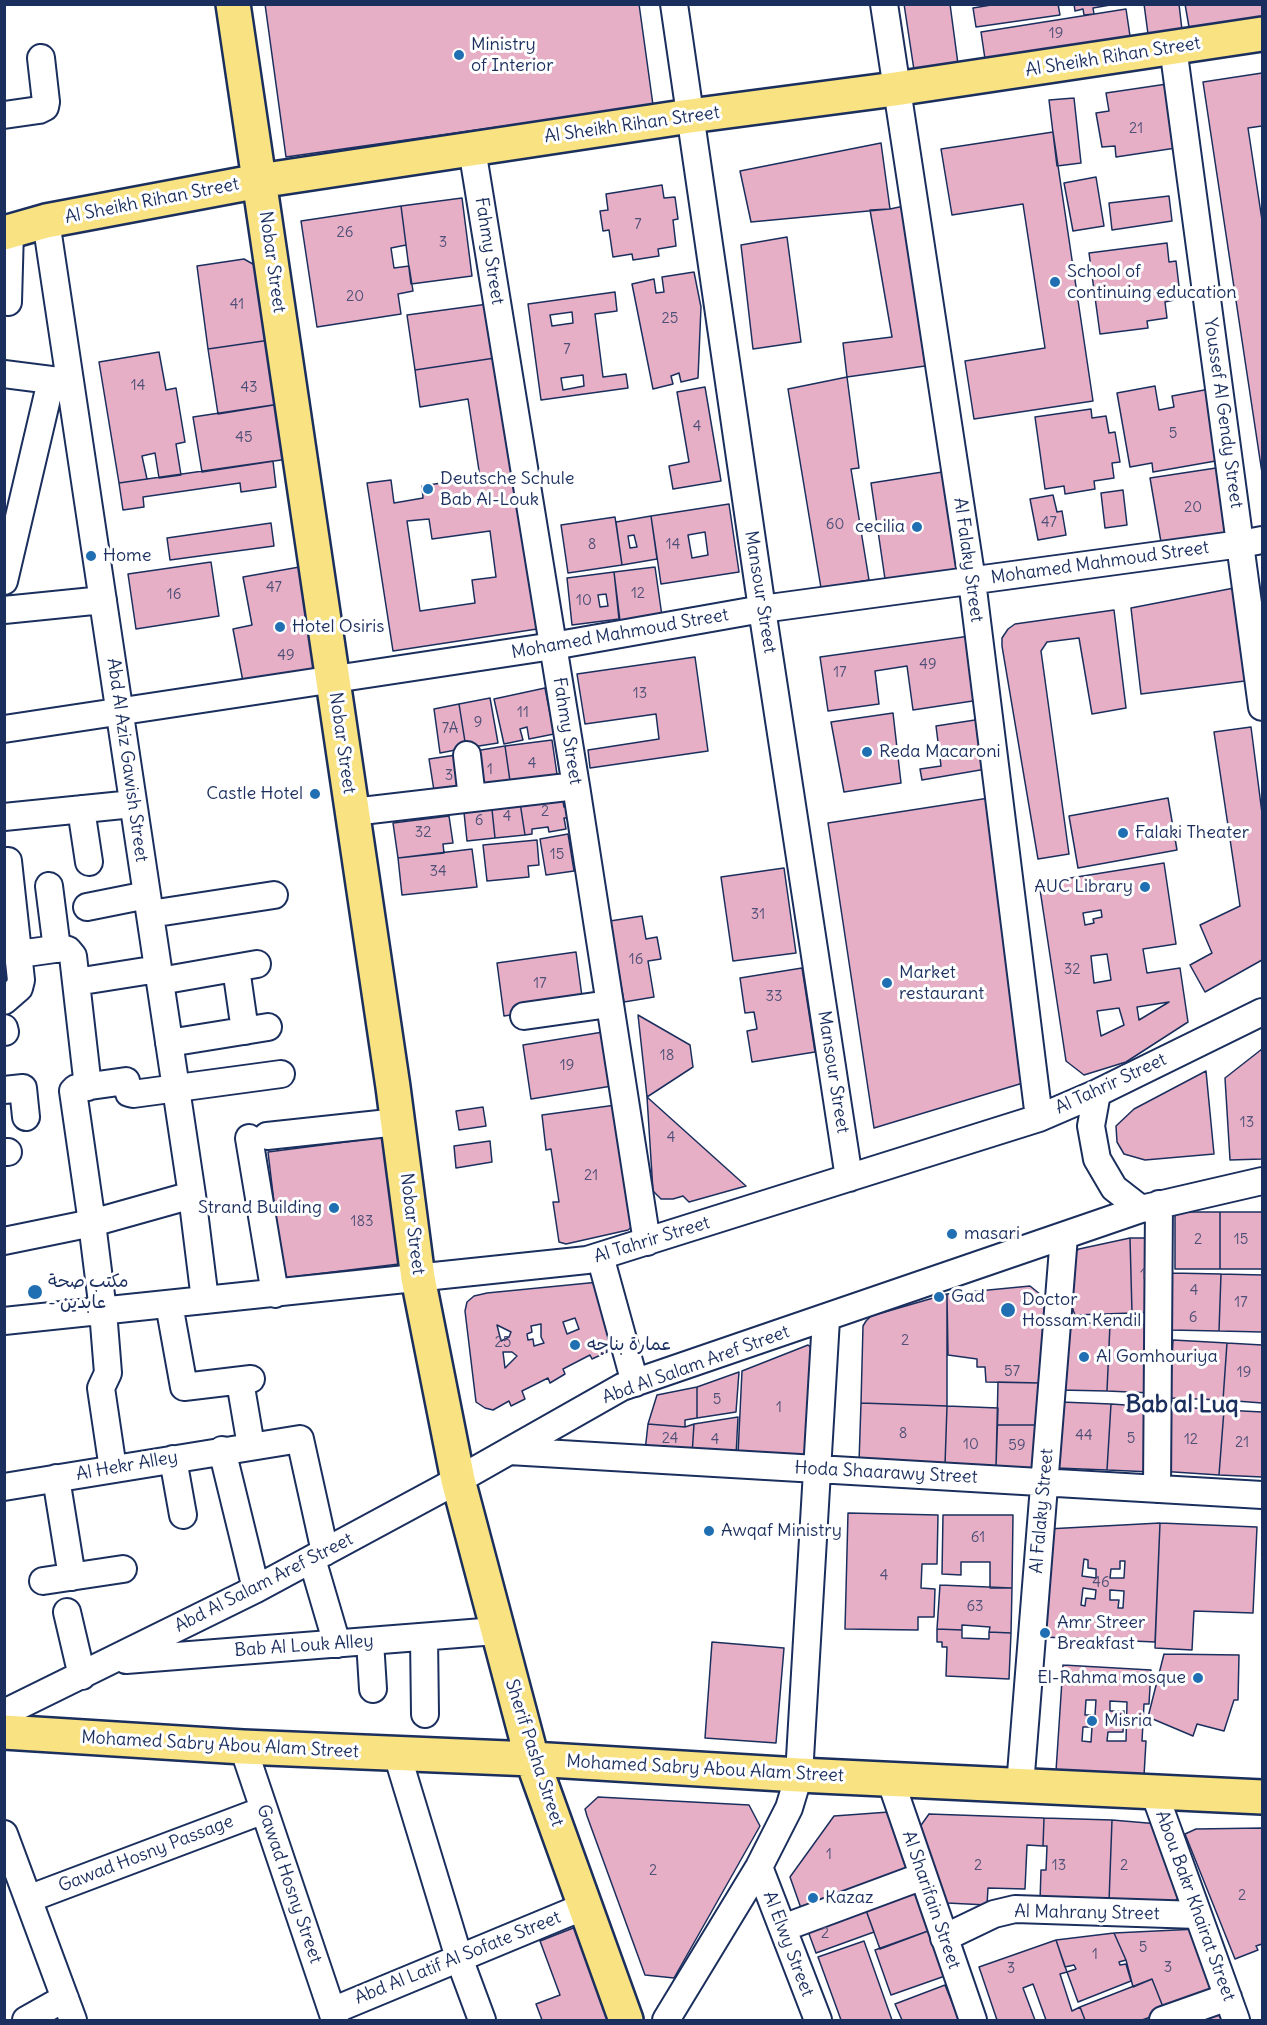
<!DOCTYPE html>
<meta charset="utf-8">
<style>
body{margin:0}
#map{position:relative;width:1267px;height:2025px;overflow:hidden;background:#fff;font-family:Delius,sans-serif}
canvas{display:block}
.frame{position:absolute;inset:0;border:6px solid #1b2f5e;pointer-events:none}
</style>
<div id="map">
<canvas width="1267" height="2025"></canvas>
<div class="frame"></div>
</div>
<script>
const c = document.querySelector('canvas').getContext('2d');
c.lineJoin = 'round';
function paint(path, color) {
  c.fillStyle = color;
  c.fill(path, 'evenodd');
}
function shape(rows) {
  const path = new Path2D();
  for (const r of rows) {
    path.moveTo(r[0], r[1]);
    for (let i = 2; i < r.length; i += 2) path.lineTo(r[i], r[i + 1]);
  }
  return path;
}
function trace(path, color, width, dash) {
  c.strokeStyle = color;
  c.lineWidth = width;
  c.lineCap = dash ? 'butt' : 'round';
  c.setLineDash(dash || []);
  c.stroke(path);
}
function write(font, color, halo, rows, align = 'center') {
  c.font = font + ' Delius,"Playpen Sans Arabic",sans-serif';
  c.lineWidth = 6;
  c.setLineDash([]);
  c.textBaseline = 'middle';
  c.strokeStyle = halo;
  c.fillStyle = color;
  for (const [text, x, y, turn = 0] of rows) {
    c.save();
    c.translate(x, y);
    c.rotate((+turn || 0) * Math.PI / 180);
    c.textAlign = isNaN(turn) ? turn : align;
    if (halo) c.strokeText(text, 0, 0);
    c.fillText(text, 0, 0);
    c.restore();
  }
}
const building = shape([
 [265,4,639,4,653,105,286,157,265,4],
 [904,4,950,4,958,64,914,70,904,4],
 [997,4,1058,4,1060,15,976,27,973,8,997,4],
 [1074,4,1116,4,1093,8,1094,14,1084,15,1083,9,1075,11,1074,4],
 [1144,4,1179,4,1182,30,1148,34,1144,4],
 [1185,4,1262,4,1262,17,1189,27,1185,4],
 [1126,9,1130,36,985,59,981,32,1126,9],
 [1262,73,1262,126,1248,128,1262,220,1262,473,1203,82,1262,73],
 [1167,84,1176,148,1116,157,1115,146,1102,147,1096,113,1109,111,1106,93,1167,84],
 [1074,98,1081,163,1057,166,1049,100,1074,98],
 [1053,132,1093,401,974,419,965,361,1045,348,1023,204,952,215,941,149,1053,132],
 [881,143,890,209,751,222,740,171,881,143],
 [1096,177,1104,226,1073,231,1064,183,1096,177],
 [662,185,664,198,675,197,678,219,673,220,676,246,658,249,659,256,633,260,632,254,613,257,609,230,603,231,600,211,608,210,606,194,662,185],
 [1169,196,1172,221,1112,230,1109,203,1169,196],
 [462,198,472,276,411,284,401,206,462,198],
 [401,206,406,245,391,248,394,268,409,266,413,291,398,294,401,314,317,327,301,221,401,206],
 [904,206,925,366,847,377,843,343,892,337,870,210,890,209,904,206],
 [787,237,801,342,753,349,741,245,787,237],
 [1167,243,1169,262,1176,261,1179,286,1172,287,1174,300,1165,302,1167,318,1147,321,1148,328,1100,334,1089,253,1167,243],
 [244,259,267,272,277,339,208,349,197,266,244,259],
 [694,272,701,307,698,378,681,382,679,373,671,376,673,384,653,389,632,284,654,279,656,293,664,292,662,277,694,272],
 [615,292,617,311,595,314,603,377,626,374,628,388,541,400,528,304,615,292],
 [572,312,573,323,552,326,550,315,572,312],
 [583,375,584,386,563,390,561,378,583,375],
 [488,304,495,358,415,370,407,315,488,304],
 [277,339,286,403,218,414,208,349,277,339],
 [159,352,166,390,176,388,185,442,176,444,181,475,159,478,155,453,142,456,147,479,119,483,99,362,159,352],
 [495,358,537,629,393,651,367,483,391,480,394,503,423,498,422,486,480,477,468,399,420,407,415,370,495,358],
 [429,519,432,539,490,531,496,577,472,580,475,603,420,611,407,521,429,519],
 [847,377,859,468,851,469,869,580,821,588,788,389,847,377],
 [1155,386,1159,410,1174,407,1172,396,1215,388,1227,459,1153,472,1152,463,1130,467,1117,393,1155,386],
 [705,387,721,481,673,489,669,466,689,462,677,392,705,387],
 [286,403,294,458,202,472,193,417,286,403],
 [1091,409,1092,418,1106,416,1109,433,1115,432,1120,462,1112,463,1114,478,1094,481,1095,489,1065,494,1064,486,1045,489,1035,417,1091,409],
 [273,461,276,487,241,492,240,483,143,497,144,507,123,510,119,483,273,461],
 [1216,468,1226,480,1235,536,1162,548,1150,478,1216,468],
 [949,471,965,571,885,579,871,483,949,471],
 [1123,490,1127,525,1105,528,1101,493,1123,490],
 [1053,495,1057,512,1062,511,1066,535,1038,540,1030,499,1053,495],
 [729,504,739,572,661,584,651,516,729,504],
 [705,532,708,555,692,558,688,535,705,532],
 [651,516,657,559,622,565,616,522,651,516],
 [634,535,637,547,630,548,628,536,634,535],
 [615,517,622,565,568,573,561,525,615,517],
 [271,523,274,546,170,560,167,538,271,523],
 [211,562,219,616,136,629,128,574,211,562],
 [305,566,325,672,244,687,233,629,252,625,243,577,305,566],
 [655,567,662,616,620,621,614,572,655,567],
 [614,572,619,619,572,625,567,578,614,572],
 [606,594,608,606,600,607,598,595,606,594],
 [1234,588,1245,681,1141,694,1131,608,1234,588],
 [1114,610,1126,708,1092,714,1079,638,1047,642,1041,651,1069,854,1038,859,1002,646,1002,638,1008,629,1015,624,1114,610],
 [977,635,986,699,913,710,907,666,875,671,879,704,828,711,820,657,977,635],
 [695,657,708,751,590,768,588,750,659,739,656,714,585,724,577,674,695,657],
 [545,688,554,734,529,739,527,727,520,729,523,740,504,744,494,699,545,688],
 [490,698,498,743,466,748,459,704,490,698],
 [459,704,466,748,440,753,434,709,459,704],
 [893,713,901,783,844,792,831,722,893,713],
 [988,718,992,768,922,780,920,769,941,766,936,726,988,718],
 [1251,727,1262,813,1262,960,1205,992,1190,965,1212,953,1200,925,1240,906,1214,732,1251,727],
 [552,740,558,781,511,788,505,746,552,740],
 [505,746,511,788,474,792,469,752,505,746],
 [463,754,468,793,435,797,429,759,463,754],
 [561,790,564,807,568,807,569,818,564,818,566,829,549,832,548,827,532,829,532,834,525,835,519,796,561,790],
 [519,796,525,835,495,838,491,800,519,796],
 [989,798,1023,1083,874,1128,828,823,989,798],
 [1168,798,1177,850,1078,868,1069,816,1168,798],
 [491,800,495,838,467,841,463,803,491,800],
 [449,816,453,843,443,844,444,853,398,858,393,823,449,816],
 [568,834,574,871,546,875,540,839,568,834],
 [537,840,539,865,528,866,529,877,487,881,483,845,537,840],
 [472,849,477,887,402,895,398,858,472,849],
 [1164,863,1176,944,1143,949,1147,973,1180,968,1188,1022,1126,1062,1084,1075,1066,1061,1039,883,1164,863],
 [1101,910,1102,917,1093,919,1094,923,1085,925,1083,913,1101,910],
 [1107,954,1111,980,1094,983,1091,956,1107,954],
 [1169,1002,1139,1020,1137,1007,1169,1002],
 [1119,1008,1124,1025,1101,1036,1097,1011,1119,1008],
 [784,868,796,953,733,961,721,877,784,868],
 [642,916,646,939,657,937,661,959,648,961,654,997,624,1002,610,921,642,916],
 [576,952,583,1004,504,1016,497,963,576,952],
 [802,968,815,1052,752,1062,747,1031,757,1029,754,1012,745,1013,740,978,802,968],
 [638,1015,690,1045,693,1067,647,1097,638,1015],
 [603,1032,612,1086,531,1099,523,1045,603,1032],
 [1262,1049,1262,1159,1230,1160,1225,1078,1262,1049],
 [1206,1071,1214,1154,1145,1160,1124,1154,1117,1142,1116,1126,1134,1109,1206,1071],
 [647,1097,746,1186,689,1202,683,1196,673,1199,661,1199,653,1191,647,1097],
 [616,1105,634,1225,628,1230,566,1244,559,1242,553,1202,559,1202,551,1149,546,1150,542,1115,616,1105],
 [483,1107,486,1126,459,1130,456,1111,483,1107],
 [384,1137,399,1264,283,1278,268,1152,384,1137],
 [490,1141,492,1162,456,1168,454,1146,490,1141],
 [1175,1212,1220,1212,1220,1269,1175,1269,1175,1212],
 [1220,1212,1262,1212,1262,1269,1220,1269,1220,1212],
 [1130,1238,1132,1313,1075,1315,1070,1302,1072,1253,1079,1249,1130,1238],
 [1130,1238,1153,1238,1155,1312,1132,1313,1130,1238],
 [1171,1273,1221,1274,1219,1331,1169,1330,1171,1273],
 [1221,1274,1262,1275,1262,1332,1219,1331,1221,1274],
 [599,1282,619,1342,606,1346,607,1352,592,1359,590,1355,563,1369,565,1374,550,1383,548,1378,522,1391,525,1399,511,1406,509,1401,493,1410,485,1408,476,1402,465,1311,467,1302,474,1296,487,1293,599,1282],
 [575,1318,579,1329,567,1334,563,1322,575,1318],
 [541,1324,541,1337,544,1343,534,1346,533,1339,528,1340,527,1334,532,1332,531,1326,541,1324],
 [497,1325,511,1332,509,1337,501,1341,497,1325],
 [503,1352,512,1352,517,1356,505,1368,503,1352],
 [1030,1286,1046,1299,1040,1383,986,1382,985,1367,977,1367,977,1359,948,1355,947,1294,1030,1286],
 [947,1294,947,1406,861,1403,863,1326,866,1321,871,1316,947,1294],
 [1061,1322,1110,1324,1107,1391,1059,1390,1061,1322],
 [1110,1324,1153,1325,1151,1393,1107,1391,1110,1324],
 [1173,1340,1227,1343,1223,1400,1170,1398,1173,1340],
 [1227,1343,1262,1345,1262,1403,1223,1400,1227,1343],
 [808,1345,816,1352,810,1457,738,1454,742,1371,808,1345],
 [739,1372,736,1412,697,1418,697,1387,739,1372],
 [998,1382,1040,1383,1038,1425,997,1425,998,1382],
 [697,1387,697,1418,685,1420,685,1427,648,1424,657,1395,697,1387],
 [1061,1402,1111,1404,1107,1470,1057,1468,1061,1402],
 [861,1403,947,1406,945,1465,859,1462,861,1403],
 [1111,1404,1155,1407,1152,1472,1107,1470,1111,1404],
 [947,1406,998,1408,996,1467,945,1465,947,1406],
 [1163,1406,1224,1410,1219,1475,1159,1471,1163,1406],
 [1224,1410,1262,1412,1262,1477,1219,1475,1224,1410],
 [738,1417,736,1456,692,1455,694,1424,738,1417],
 [648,1424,685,1427,694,1424,692,1455,645,1451,648,1424],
 [997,1425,1038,1425,1038,1468,996,1467,997,1425],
 [848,1513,938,1515,937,1564,922,1564,921,1588,935,1589,934,1617,918,1617,918,1630,845,1629,848,1513],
 [943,1515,1013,1515,1012,1588,990,1588,990,1562,961,1562,961,1575,942,1574,943,1515],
 [1160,1523,1155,1642,1043,1637,1047,1529,1160,1523],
 [1084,1559,1088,1560,1088,1568,1096,1569,1096,1578,1082,1576,1084,1559],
 [1120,1561,1125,1561,1124,1578,1110,1578,1111,1569,1120,1569,1120,1561],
 [1083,1588,1096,1590,1095,1599,1086,1598,1085,1606,1081,1605,1083,1588],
 [1110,1590,1124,1591,1123,1608,1118,1608,1119,1600,1110,1600,1110,1590],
 [1160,1523,1257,1527,1253,1613,1194,1611,1192,1650,1155,1648,1160,1523],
 [940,1585,1012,1588,1011,1633,989,1632,990,1627,962,1625,962,1630,937,1629,940,1585],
 [937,1629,962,1630,962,1638,989,1639,989,1632,1011,1633,1009,1679,946,1676,947,1647,942,1647,942,1642,937,1642,937,1629],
 [712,1642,784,1648,776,1743,705,1738,712,1642],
 [1164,1654,1239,1655,1238,1700,1234,1700,1224,1731,1197,1724,1193,1736,1148,1717,1164,1654],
 [1063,1665,1151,1670,1149,1704,1144,1704,1142,1741,1146,1741,1144,1776,1056,1771,1063,1665],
 [1086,1700,1096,1700,1095,1715,1085,1715,1086,1700],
 [1110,1701,1127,1702,1126,1741,1107,1741,1108,1732,1123,1732,1124,1711,1110,1711,1110,1701],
 [1083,1727,1092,1727,1091,1742,1082,1741,1083,1727],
 [598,1797,749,1805,760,1826,674,1978,645,1975,587,1816,585,1809,598,1797],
 [889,1812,911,1875,803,1914,790,1877,834,1816,889,1812],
 [929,1814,1044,1818,1043,1846,1027,1845,1025,1889,988,1888,987,1905,947,1903,919,1828,929,1814],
 [1044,1818,1112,1820,1109,1902,1040,1901,1041,1870,1046,1870,1047,1846,1043,1846,1044,1818],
 [1112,1820,1159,1824,1181,1896,1173,1902,1109,1902,1112,1820],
 [1262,1828,1262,1944,1256,1946,1258,1950,1235,1959,1185,1834,1196,1829,1262,1828],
 [912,1885,928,1931,880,1949,863,1902,912,1885],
 [863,1902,874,1932,816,1953,805,1923,863,1902],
 [586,1923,612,2020,542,2020,536,2004,560,1995,540,1941,586,1923],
 [1197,1929,1216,1992,1165,2012,1152,1979,1133,1987,1126,1960,1114,1933,1197,1929],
 [928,1931,945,1976,891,1995,875,1950,928,1931],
 [1114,1933,1126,1960,1119,1962,1120,1965,1126,1964,1131,1981,1078,2002,1067,1972,1076,1969,1074,1965,1065,1967,1056,1940,1114,1933],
 [1056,1940,1067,1972,1060,1974,1072,2011,1080,2007,1085,2020,1046,2020,1033,1984,1023,1988,1035,2020,997,2020,979,1967,1056,1940],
 [864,1941,892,2020,841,2020,818,1957,864,1941],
 [1152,1979,1165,2012,1142,2020,1085,2020,1080,2007,1152,1979],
 [945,1985,959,2020,902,2020,895,2004,945,1985],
 [1221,2010,1226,2020,1199,2020,1221,2010]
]);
paint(building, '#e6afc5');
trace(building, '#1b2f5e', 1.5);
const minor = shape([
 [674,4,762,609,849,1178],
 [884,4,972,581,1039,1118],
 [1173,47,1262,707],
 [4,115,39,110,45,107,46,102,41,58],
 [472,149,576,786,647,1242],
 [46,221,192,1195,205,1300],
 [8,302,10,230],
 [4,374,67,382],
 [4,581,51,381],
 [4,610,103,600],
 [4,729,553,646,762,609,1241,544,1262,540],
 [467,755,472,798],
 [81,809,89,862],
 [353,812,576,786],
 [4,817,133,804],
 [49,886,57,949],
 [87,907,147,895],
 [150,914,274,895],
 [19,954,62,948,68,950,73,956,88,1087],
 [236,968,245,1031],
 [160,981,257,964],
 [76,982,158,969],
 [4,1001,19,988,21,980,8,861],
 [524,1016,609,1004],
 [4,1028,5,1032],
 [169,1043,268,1027],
 [4,1090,23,1088,26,1117],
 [1097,1093,1091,1126,1097,1159,1114,1188,1141,1209],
 [267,1136,398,1122],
 [249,1138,275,1294],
 [4,1152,8,1152],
 [4,1241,92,1223,192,1195],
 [600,1256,635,1383],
 [169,1304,184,1387,251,1379],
 [4,1321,587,1260,1039,1118,1097,1093,1262,1012],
 [242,1393,251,1446],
 [222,1450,256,1589],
 [509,1451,1262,1495],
 [173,1459,183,1515],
 [113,1469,101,1388,108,1373,103,1311,92,1223,73,1091,76,1088,126,1081,129,1093,133,1094,281,1074],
 [56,1478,72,1577],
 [4,1487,300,1439,325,1552],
 [1157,1489,1159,1204],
 [312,1559,337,1644],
 [43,1581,123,1569],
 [67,1612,82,1676],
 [424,1637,425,1714],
 [370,1641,373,1689],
 [126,1660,496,1631],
 [4,1713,256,1589,458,1480,622,1387,1141,1209,1262,1181],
 [243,1747,335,2020],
 [397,1754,459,1958,482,2020],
 [890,1779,973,2020],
 [1020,1786,1064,1236],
 [1154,1792,1236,2020],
 [4,1834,73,2020],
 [759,1867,818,2020],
 [28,1899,264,1810],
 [783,1928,923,1876],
 [944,1938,994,1914,1015,1909,1198,1915],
 [332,2011,585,1906],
 [26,2020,65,1998],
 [666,2020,759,1867,789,1808,799,1775,826,1319],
 [1163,2020,1228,1997]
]);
const major = shape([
 [233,4,393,1087,418,1278,458,1480,532,1759,626,2020],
 [4,233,46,221,259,181,690,116,895,89,1262,34],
 [4,1732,243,1747,532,1759,799,1775,1262,1797]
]);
trace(minor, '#1b2f5e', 30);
trace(major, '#1b2f5e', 38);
trace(minor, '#fff', 26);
trace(major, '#f8e281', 33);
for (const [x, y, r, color] of [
 [459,55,6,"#1f6fb2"],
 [1055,282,6,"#1f6fb2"],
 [428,489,6,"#1f6fb2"],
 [917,527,6,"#1f6fb2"],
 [91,556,6,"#1f6fb2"],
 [280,627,6,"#1f6fb2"],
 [867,752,6,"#1f6fb2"],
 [315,794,6,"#1f6fb2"],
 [1123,833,6,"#1f6fb2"],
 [1145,887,6,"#1f6fb2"],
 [887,983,6,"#1f6fb2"],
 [334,1208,6,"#1f6fb2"],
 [952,1234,6,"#1f6fb2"],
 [35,1292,8,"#1f6fb2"],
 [939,1297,6,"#1f6fb2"],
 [1008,1310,8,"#1f6fb2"],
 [575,1345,6,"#1f6fb2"],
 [1084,1357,6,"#1f6fb2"],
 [709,1531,6,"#1f6fb2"],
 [1045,1633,6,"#1f6fb2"],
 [1198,1678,6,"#1f6fb2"],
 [1092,1721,6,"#1f6fb2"],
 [813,1898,6,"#1f6fb2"]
]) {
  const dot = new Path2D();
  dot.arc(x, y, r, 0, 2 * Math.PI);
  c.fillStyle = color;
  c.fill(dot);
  trace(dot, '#fff', 2);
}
write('15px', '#4e4f78', null, [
 ["19",1056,34],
 ["21",1136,129],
 ["7",638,225],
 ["26",345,233],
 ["3",443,243],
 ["20",355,297],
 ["41",237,305],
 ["25",670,319],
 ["7",567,350],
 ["14",138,386],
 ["43",249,388],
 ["4",697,427],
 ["5",1173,434],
 ["45",244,438],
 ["20",1193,508],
 ["47",1049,523],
 ["60",835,525],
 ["8",592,545],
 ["14",673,545],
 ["47",274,588],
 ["12",638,594],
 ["16",174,595],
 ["10",584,601],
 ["49",286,656],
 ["49",928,665],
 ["17",840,673],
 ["13",640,694],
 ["11",523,713],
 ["9",478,723],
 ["7A",450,729],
 ["4",532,764],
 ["1",490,770],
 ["3",449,776],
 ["2",545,812],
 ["4",507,817],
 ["6",479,821],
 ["32",423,833],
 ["15",557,855],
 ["34",438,872],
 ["31",758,915],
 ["16",636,960],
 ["32",1072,970],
 ["17",540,984],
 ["33",774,997],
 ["18",667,1056],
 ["19",567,1066],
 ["13",1247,1123],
 ["4",671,1138],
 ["21",591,1176],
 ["183",362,1222],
 ["2",1198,1240],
 ["15",1241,1240],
 ["1",1143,1275],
 ["4",1194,1291],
 ["17",1241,1303],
 ["6",1193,1318],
 ["2",905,1341],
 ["25",503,1343],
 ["57",1012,1372],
 ["19",1244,1373],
 ["5",717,1400],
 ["1",779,1408],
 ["8",903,1434],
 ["44",1084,1436],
 ["24",670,1439],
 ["5",1131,1439],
 ["4",715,1440],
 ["12",1191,1440],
 ["21",1242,1443],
 ["10",971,1445],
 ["59",1017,1446],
 ["61",978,1538],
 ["4",884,1576],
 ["46",1101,1583],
 ["63",975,1607],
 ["1",829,1855],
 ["2",978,1866],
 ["13",1059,1866],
 ["2",1124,1866],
 ["2",653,1871],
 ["2",1242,1896],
 ["2",825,1934],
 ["5",1143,1948],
 ["1",1095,1955],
 ["3",1168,1968],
 ["3",1011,1969]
]);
write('18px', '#1b2f5e', '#fff', [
 ["Ministry",471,45],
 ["of Interior",471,66],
 ["School of",1067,272],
 ["continuing education",1067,293],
 ["Deutsche Schule",440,479],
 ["Bab Al-Louk",440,500],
 ["cecilia",905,527,"right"],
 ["Home",103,556],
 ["Hotel Osiris",292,627],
 ["Reda Macaroni",879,752],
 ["Castle Hotel",303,794,"right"],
 ["Falaki Theater",1135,833],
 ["AUC Library",1133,887,"right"],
 ["Market",899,973],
 ["restaurant",899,994],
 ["Strand Building",322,1208,"right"],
 ["masari",964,1234],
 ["مكتب صحة",48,1282],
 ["- عابدين",48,1303],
 ["Gad",951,1297],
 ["Doctor",1022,1300],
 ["Hossam Kendil",1022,1321],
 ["عمارة بناجه",587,1345],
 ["Al Gomhouriya",1096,1357],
 ["Awqaf Ministry",721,1531],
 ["Amr Streer",1057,1623],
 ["Breakfast",1057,1644],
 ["El-Rahma mosque",1186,1678,"right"],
 ["Misria",1104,1721],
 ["Kazaz",825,1898]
], 'left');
write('18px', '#1b2f5e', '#fff', [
 ["Al Sheikh Rihan Street",1113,57,-9],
 ["Al Sheikh Rihan Street",632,125,-8],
 ["Al Sheikh Rihan Street",152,201,-11],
 ["Fahmy Street",489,251,81],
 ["Nobar Street",272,262,82],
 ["Youssef Al Gendy Street",1223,413,82],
 ["Al Falaky Street",968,560,82],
 ["Mohamed Mahmoud Street",1100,563,-8],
 ["Mansour Street",760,592,81],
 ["Mohamed Mahmoud Street",620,634,-10],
 ["Fahmy Street",567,731,81],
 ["Nobar Street",342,743,82],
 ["Abd Al Aziz Gawish Street",127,760,82],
 ["Mansour Street",833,1072,81],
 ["Al Tahrir Street",1111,1084,-25],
 ["Nobar Street",412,1224,83],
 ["Al Tahrir Street",652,1240,-17],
 ["Abd Al Salam Aref Street",696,1365,-20],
 ["Al Hekr Alley",127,1466,-10],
 ["Hoda Shaarawy Street",886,1473,3],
 ["Al Falaky Street",1042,1511,-85],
 ["Abd Al Salam Aref Street",264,1583,-27],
 ["Bab Al Louk Alley",304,1646,-4],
 ["Mohamed Sabry Abou Alam Street",220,1745,3],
 ["Sherif Pasha Street",534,1753,72],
 ["Mohamed Sabry Abou Alam Street",705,1769,3],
 ["Gawad Hosny Passage",146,1854,-21],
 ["Gawad Hosny Street",289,1884,71],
 ["Al Sharifain Street",931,1900,71],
 ["Abou Bakr Khairat Street",1195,1906,70],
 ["Al Mahrany Street",1087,1913,1],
 ["Al Elwy Street",788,1944,69],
 ["Abd Al Latif Al Sofate Street",458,1958,-22]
]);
write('bold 24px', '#1b2f5e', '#fff', [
 ["Bab al Luq",1182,1405]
]);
</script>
